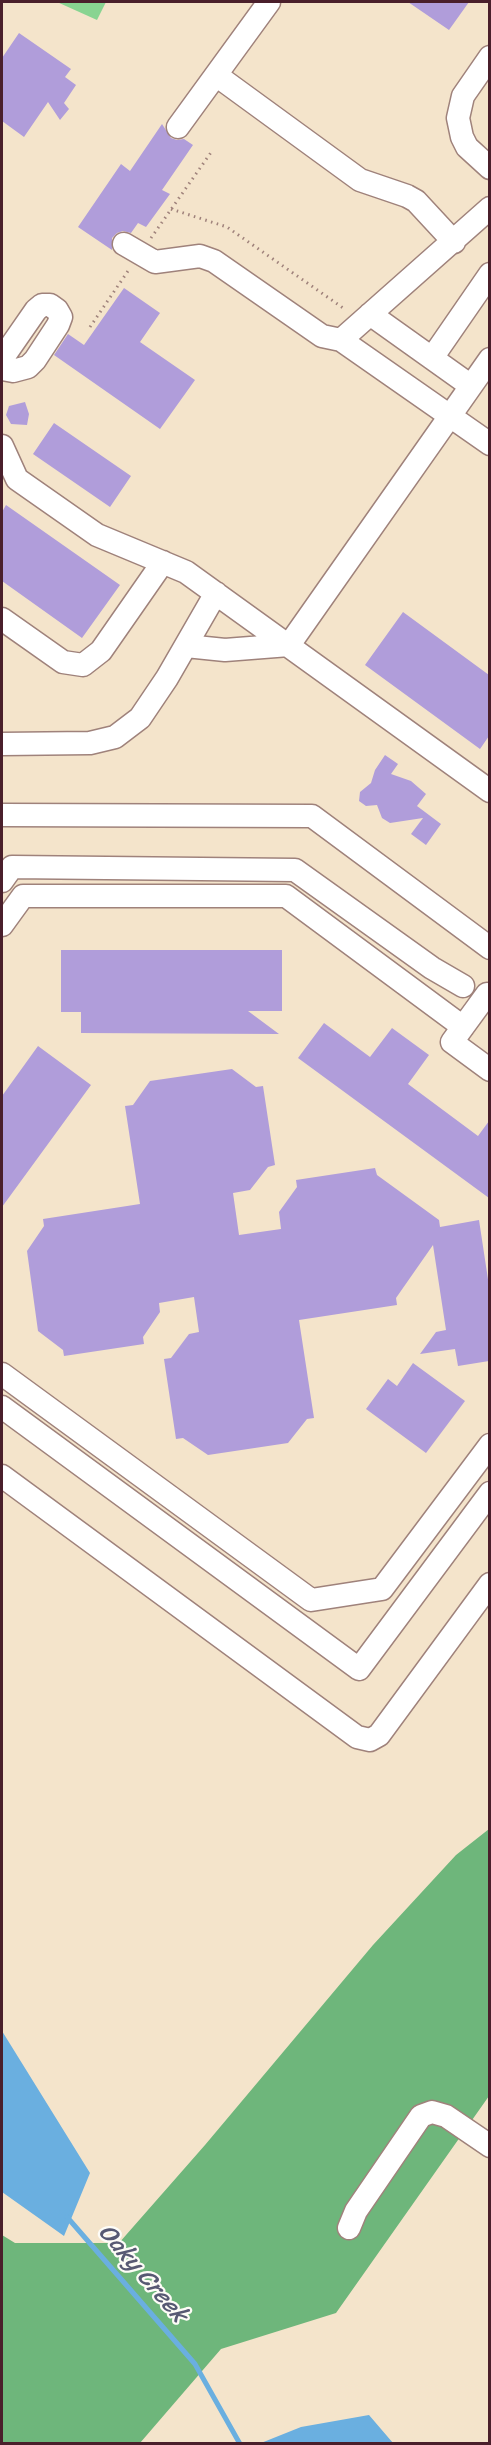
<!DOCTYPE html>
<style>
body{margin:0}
#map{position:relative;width:491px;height:2445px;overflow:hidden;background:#f4e4cb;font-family:Sriracha,sans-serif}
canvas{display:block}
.frame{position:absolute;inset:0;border:3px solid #4a1f2b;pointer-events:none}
</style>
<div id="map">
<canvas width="491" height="2445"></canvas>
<div class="frame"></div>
</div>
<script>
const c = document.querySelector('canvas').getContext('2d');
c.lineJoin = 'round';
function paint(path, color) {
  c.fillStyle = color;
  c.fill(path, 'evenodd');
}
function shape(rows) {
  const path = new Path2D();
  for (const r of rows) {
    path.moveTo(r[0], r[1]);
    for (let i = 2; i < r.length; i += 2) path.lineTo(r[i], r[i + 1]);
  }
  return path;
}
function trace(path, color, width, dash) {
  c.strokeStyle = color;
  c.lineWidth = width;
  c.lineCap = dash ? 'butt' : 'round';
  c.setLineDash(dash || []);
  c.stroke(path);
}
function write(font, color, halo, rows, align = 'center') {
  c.font = font + ' Sriracha,sans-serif';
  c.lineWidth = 4.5;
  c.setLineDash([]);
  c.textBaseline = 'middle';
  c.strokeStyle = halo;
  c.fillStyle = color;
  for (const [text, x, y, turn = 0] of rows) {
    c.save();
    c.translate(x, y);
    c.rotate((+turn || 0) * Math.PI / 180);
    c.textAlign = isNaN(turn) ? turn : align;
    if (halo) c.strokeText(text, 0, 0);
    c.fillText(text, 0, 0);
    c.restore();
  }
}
paint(shape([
 [57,2,106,2,97,20]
]), '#88d491');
paint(shape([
 [489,1829,489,2096,336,2313,221,2349,140,2443,2,2443,2,2235,15,2243,119,2243,205,2145,373,1945,456,1855]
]), '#6eb67b');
paint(shape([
 [2,2031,90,2173,64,2236,2,2192],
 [369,2415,393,2443,261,2443,301,2427]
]), '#6aafe0');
trace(shape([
 [67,2217,195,2364,240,2444]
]), '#6aafe0', 5);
paint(shape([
 [408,2,469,2,449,30],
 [19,33,71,69,65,77,76,85,64,103,69,109,60,120,48,102,24,137,2,121,2,58],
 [162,124,171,138,177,140,184,139,193,145,162,190,170,194,146,227,138,223,131,233,123,231,117,233,112,238,112,250,78,227,121,164,130,171],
 [124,288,160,313,140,342,195,380,160,429,54,355,68,334,84,345],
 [25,402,29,414,27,425,11,424,6,415,9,406],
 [54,423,131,476,110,507,33,454],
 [6,505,120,585,82,638,2,581,2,512],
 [403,612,489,675,489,736,480,749,365,665],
 [385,755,398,764,391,774,411,781,426,794,417,806,441,824,426,845,411,834,423,818,390,823,382,818,377,805,366,806,359,801,360,792,371,783,375,770],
 [61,950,282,950,282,1011,248,1011,279,1034,81,1033,81,1012,61,1012],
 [324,1023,370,1057,392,1028,429,1055,408,1084,478,1136,489,1121,489,1198,298,1058],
 [38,1046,91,1085,2,1207,2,1096],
 [232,1069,256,1087,263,1086,275,1165,268,1167,250,1190,233,1193,239,1235,281,1229,279,1212,297,1187,296,1180,375,1168,377,1175,439,1220,440,1227,479,1220,489,1286,489,1361,458,1366,455,1349,420,1354,436,1332,446,1330,433,1245,396,1298,397,1305,299,1320,314,1418,307,1419,288,1443,208,1455,183,1438,176,1439,164,1359,171,1358,189,1334,199,1332,194,1297,159,1303,160,1312,143,1337,144,1344,64,1356,63,1350,38,1331,27,1251,44,1226,43,1219,140,1204,125,1106,133,1105,150,1081],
 [413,1363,465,1401,426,1453,366,1409,388,1379,397,1386]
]), '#b09dda');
const minor = shape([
 [490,57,463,96,458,118,462,137,467,147,490,168],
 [216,75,360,180,407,196,416,201,454,242],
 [178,127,269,2],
 [124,244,155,262,200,256,214,261,322,336,341,340,490,444],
 [370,314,471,386],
 [341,340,490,208],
 [432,358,490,274],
 [2,359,36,310,42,305,50,305,57,310,61,317,58,325,35,360,28,367,13,371,2,369],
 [2,446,17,479,97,535,186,572,490,791],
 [2,619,63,662,83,665,101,651,163,562],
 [186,646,225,650,289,645,490,359],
 [2,744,90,743,115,737,140,718,167,678,216,593],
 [2,815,312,816,490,948],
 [2,881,12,867,295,870,432,968,463,986],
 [2,925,23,896,286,896,463,1027],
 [487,994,452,1042,490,1070],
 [2,1374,311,1600,382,1589,490,1445],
 [2,1407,359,1669,490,1493],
 [2,1476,357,1737,370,1740,379,1735,490,1584],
 [349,2228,356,2211,421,2116,432,2112,446,2116,490,2146]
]);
trace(minor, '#9f827b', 25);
trace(shape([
 [171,209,227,227,346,310],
 [151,238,212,151],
 [90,327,130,268]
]), '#9f827b', 3, [1.5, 4.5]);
trace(minor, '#fff', 22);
write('italic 24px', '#575973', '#fdfcf7', [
 ["Oaky Creek",142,2274,49]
]);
</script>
